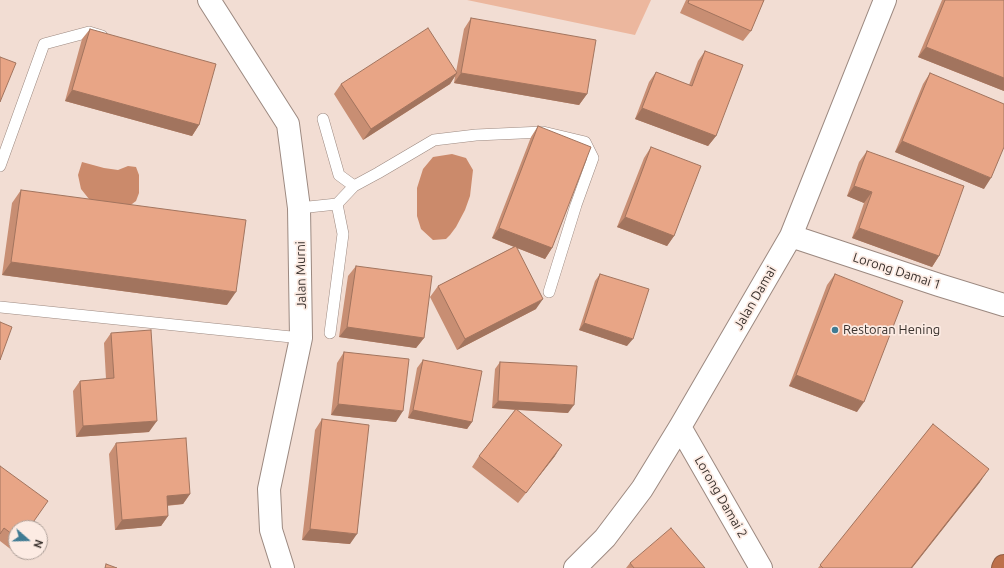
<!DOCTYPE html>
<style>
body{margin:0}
#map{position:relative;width:1004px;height:568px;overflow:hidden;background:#f2ddd3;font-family:Ubuntu,sans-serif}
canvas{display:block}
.north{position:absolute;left:8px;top:520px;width:40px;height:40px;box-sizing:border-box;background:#fcebe3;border:1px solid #aea19a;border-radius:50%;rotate:110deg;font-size:11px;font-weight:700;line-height:16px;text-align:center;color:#39312d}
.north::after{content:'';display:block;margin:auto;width:14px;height:18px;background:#407b93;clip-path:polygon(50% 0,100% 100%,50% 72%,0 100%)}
</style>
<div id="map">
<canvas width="1004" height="568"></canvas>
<div class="north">N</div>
</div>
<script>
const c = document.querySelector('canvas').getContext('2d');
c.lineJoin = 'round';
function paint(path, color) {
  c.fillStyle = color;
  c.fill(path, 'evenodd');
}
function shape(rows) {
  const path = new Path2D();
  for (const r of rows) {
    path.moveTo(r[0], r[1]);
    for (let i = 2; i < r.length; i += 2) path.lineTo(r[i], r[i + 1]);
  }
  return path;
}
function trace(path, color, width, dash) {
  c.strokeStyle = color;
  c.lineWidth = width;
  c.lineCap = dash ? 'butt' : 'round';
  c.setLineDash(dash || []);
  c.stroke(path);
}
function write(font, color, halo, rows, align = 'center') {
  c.font = font + ' Ubuntu,sans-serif';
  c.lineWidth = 3.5;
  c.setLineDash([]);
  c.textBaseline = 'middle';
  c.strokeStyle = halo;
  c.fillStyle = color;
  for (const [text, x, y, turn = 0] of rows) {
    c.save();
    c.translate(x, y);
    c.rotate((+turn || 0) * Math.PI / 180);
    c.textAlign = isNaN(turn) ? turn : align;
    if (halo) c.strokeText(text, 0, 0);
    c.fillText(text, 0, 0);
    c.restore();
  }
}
paint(shape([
 [467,0,651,0,635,35]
]), '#ecb79e');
paint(shape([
 [452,154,466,158,473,170,470,196,465,210,456,227,450,235,446,239,433,240,421,229,417,216,417,188,423,169,433,157],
 [82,162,104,168,118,170,128,166,136,167,139,175,139,193,136,201,128,207,99,203,89,199,81,189,78,175]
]), '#cb8a6b');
const service = shape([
 [323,119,339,175,354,186],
 [0,166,44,44,89,32,102,36],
 [299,208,337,204,354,186,378,173,434,140,476,135,543,132,585,142,593,158,576,205,549,292],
 [0,307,301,338],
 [330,333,343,234,337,204]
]);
const minor = shape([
 [209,0,288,124,299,208,301,338,269,489,271,530,283,568],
 [791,236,939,285,1004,305],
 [680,427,761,568],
 [575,568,605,538,642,489,680,427,791,236,885,0]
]);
const motorway = shape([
 [1003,568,1004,566]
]);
trace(service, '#9c8980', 12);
trace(minor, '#9c8980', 24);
trace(motorway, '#8f5a40', 24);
trace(service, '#fff', 11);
trace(minor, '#fff', 22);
trace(motorway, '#bd704a', 22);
paint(shape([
 [686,0,764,0,751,31,743,41,680,13],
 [942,0,1004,0,1004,91,918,57],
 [471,18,587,94,579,105,454,83,455,76,450,84,363,140,334,94,341,84,456,72,464,29],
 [90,29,199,125,192,136,65,101,82,39],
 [705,51,716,136,708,146,635,119,649,82,656,72,689,85,698,61],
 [930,73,984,189,895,152,923,84],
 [538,126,552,248,545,259,517,248,536,309,457,350,430,297,438,286,514,247,492,238,531,137],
 [651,147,674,236,667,246,617,227,644,158],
 [867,151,939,256,932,267,852,238,864,203,847,196,859,162],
 [21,190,227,305,2,275,12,203],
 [356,266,424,338,416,348,339,337,348,276],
 [600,274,627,346,579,330,595,281],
 [835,274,857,412,789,386,827,285],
 [111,333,149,432,76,437,73,391,80,381,106,379,104,343],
 [344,352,396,422,331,415,337,363],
 [423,360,472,422,467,429,408,418,417,368],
 [500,362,568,413,517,410,555,456,518,503,472,467,479,456,515,410,492,408,495,369],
 [322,419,350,544,302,540,315,430],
 [933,424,980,482,912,568,818,568],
 [116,443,190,494,183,504,167,506,168,516,161,526,115,530,109,454],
 [0,466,16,528,16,546,13,551,0,541],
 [630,563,705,568,626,568]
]), '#c88e73');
paint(shape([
 [926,47,1004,78,1004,91,918,57],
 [457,73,450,84,363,140,371,129],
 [461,73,587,94,579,105,454,83],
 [72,90,199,125,192,136,65,101],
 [642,108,716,136,708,146,635,119],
 [902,141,991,178,984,189,895,152],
 [854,186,872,192,864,203,847,196],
 [625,217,674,236,667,246,617,227],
 [499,228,552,248,545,259,492,238],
 [859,228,939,256,932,267,852,238],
 [11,262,236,292,227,305,2,275],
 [543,299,536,309,457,350,465,339],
 [584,323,633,339,627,346,579,330],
 [347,327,424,338,416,348,339,337],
 [796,375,864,402,857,412,789,386],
 [498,401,574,405,568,413,492,408],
 [338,404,403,411,396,422,331,415],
 [413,410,472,422,467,429,408,418],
 [157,421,149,432,76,437,83,426],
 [562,445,555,456,518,503,526,493],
 [989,469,980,482,912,568,911,568],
 [190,494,183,504,159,506,167,496],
 [168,516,161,526,115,530,122,520],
 [310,529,357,534,350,544,302,540]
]), '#a2745e');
const building = shape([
 [689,0,764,0,751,31,688,3,689,0],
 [945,0,1004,0,1004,78,926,47,945,0],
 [471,18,596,40,587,94,461,73,471,18],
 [428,28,457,73,371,129,341,84,428,28],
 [90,29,216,64,199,125,72,90,90,29],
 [705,51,743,65,716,136,642,108,656,72,692,86,705,51],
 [0,57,16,63,0,102,0,57],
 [930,73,1004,104,1004,147,991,178,902,141,930,73],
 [538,126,591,147,552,248,499,228,538,126],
 [651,147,701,166,674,236,625,217,651,147],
 [867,151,964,186,939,256,859,228,872,192,854,186,867,151],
 [21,190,246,220,236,292,11,262,21,190],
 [516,246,543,299,465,339,438,286,516,246],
 [356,266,432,276,424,338,347,327,356,266],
 [600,274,649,289,633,339,584,323,600,274],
 [835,274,903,301,864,402,796,375,835,274],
 [0,322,12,327,0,360,0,322],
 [151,330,157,421,83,426,80,381,114,378,111,333,151,330],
 [344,352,409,359,403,411,338,404,344,352],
 [423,360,482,371,472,422,413,410,423,360],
 [500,362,577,366,574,405,498,401,500,362],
 [516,409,562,445,526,493,479,456,516,409],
 [322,419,369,425,357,534,310,529,322,419],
 [933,424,989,469,911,568,823,568,820,565,933,424],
 [186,438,190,494,167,496,168,516,122,520,116,443,186,438],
 [0,466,48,501,29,528,16,528,16,537,4,528,0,534,0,466],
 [671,528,705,568,634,568,630,563,671,528],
 [106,564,117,568,105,568,106,564]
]);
paint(building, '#e8a586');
trace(building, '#a2745e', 1);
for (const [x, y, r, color] of [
 [835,330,4,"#407b93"]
]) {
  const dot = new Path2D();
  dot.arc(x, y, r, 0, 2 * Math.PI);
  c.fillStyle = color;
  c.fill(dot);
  trace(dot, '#fcebe3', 1.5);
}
write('13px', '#39312d', '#fcebe3', [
 ["Lorong Damai 1",897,271,18],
 ["Jalan Murni",301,275,-91],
 ["Jalan Damai",755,298,-60],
 ["Lorong Damai 2",721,497,60]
]);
write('13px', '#39312d', '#fcebe3', [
 ["Restoran Hening",843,330]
], 'left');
</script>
